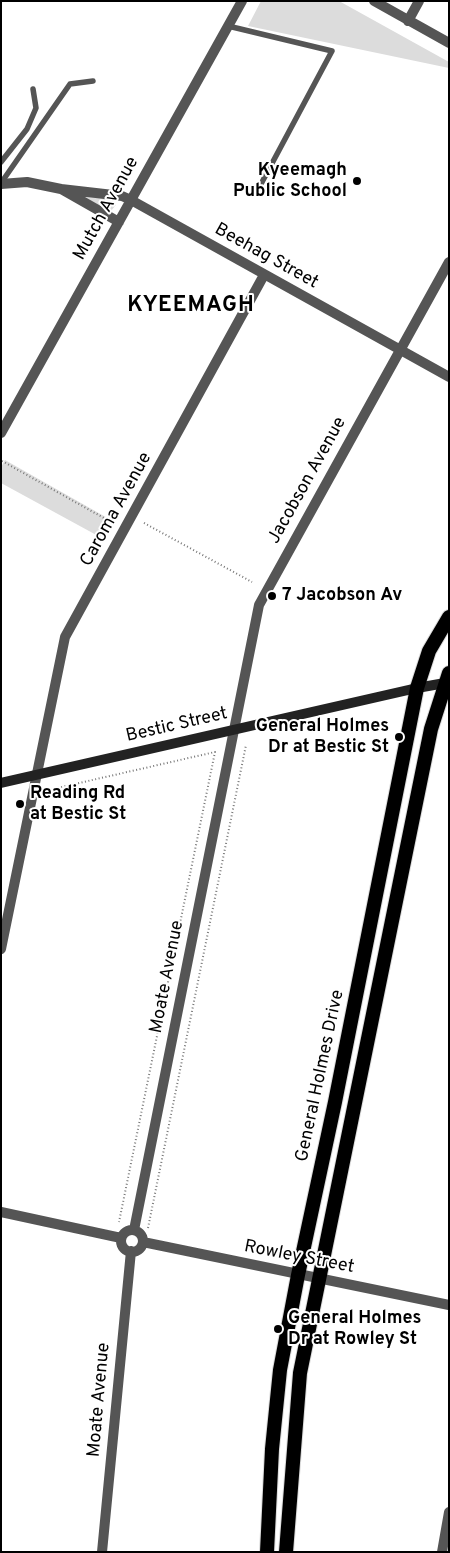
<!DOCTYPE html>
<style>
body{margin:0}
#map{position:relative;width:450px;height:1553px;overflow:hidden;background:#fff;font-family:Overpass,sans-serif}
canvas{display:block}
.frame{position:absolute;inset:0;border:2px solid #000;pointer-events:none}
</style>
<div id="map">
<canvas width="450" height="1553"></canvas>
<div class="frame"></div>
</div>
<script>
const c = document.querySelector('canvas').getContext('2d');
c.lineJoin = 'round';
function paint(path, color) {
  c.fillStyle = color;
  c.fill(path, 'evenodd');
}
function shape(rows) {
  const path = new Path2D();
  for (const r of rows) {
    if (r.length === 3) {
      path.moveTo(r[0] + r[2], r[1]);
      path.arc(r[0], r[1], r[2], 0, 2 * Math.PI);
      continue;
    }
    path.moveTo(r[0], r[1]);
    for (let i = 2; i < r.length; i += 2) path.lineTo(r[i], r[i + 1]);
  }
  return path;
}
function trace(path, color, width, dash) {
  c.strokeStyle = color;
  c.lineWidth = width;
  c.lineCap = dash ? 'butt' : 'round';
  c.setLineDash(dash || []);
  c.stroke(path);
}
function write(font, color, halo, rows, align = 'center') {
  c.font = font + ' Overpass,sans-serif';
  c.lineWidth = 4;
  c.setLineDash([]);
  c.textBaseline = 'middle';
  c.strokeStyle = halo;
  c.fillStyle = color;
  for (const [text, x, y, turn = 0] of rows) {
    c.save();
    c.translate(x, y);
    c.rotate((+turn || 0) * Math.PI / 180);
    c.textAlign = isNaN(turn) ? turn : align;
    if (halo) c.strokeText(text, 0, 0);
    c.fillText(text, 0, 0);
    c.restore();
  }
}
paint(shape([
 [261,1,339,1,449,62,449,68,248,26],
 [79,195,112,200,116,205,110,212],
 [5,460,111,520,100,537,1,483,1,467]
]), '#dcdcdc');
const trunk = shape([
 [267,1552,272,1449,280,1370,298,1275,335,1102,417,688,429,651,449,617],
 [286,1552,300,1373,431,729,449,673]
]);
trace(trunk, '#dbdbdb', 16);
trace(shape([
 [2,461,111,522],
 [144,523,252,582],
 [44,791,215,752,119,1222],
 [148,1228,246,745]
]), '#777', 2, [1, 2.5]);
trace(shape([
 [228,26,332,51,261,184],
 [1,162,27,129,36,108,33,89],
 [1,183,70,84,93,81]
]), '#555', 5.5);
trace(shape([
 [374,1,449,43],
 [408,21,419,1],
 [1,184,27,182,61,189,119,222],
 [61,189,122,196,131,200,449,377],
 [1,433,242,1],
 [1,949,65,637,264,275],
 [1,1212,121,1238],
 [134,1230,259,605,449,262],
 [132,1241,11],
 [143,1242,449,1305],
 [102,1552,131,1251],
 [442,1552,449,1512]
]), '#555', 10);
trace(shape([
 [1,783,417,688,445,683]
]), '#222', 10);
trace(trunk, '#000', 14);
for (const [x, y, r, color] of [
 [357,181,5,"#000"],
 [272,596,5,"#000"],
 [399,737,5,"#000"],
 [20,804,5,"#000"],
 [278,1329,5,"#000"]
]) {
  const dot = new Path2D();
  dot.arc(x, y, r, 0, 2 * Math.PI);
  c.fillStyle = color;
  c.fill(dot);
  trace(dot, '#fff', 2);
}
write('bold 18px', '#000', '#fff', [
 ["Kyeemagh",347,171,"right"],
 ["Public School",347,192,"right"],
 ["7 Jacobson Av",282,596],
 ["General Holmes",389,727,"right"],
 ["Dr at Bestic St",389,748,"right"],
 ["Reading Rd",30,794],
 ["at Bestic St",30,815],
 ["General Holmes",288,1319],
 ["Dr at Rowley St",288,1340]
], 'left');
write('18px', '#000', '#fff', [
 ["Mutch Avenue",107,209,-61],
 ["Beehag Street",266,257,29],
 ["Jacobson Avenue",308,481,-61],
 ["Caroma Avenue",117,510,-61],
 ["Bestic Street",177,726,-13],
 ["Moate Avenue",168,977,-79],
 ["General Holmes Drive",321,1076,-78],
 ["Rowley Street",299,1258,11],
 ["Moate Avenue",100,1400,-85]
]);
c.letterSpacing = '1px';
write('bold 22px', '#000', '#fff', [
 ["KYEEMAGH",191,307]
]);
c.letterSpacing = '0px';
</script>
